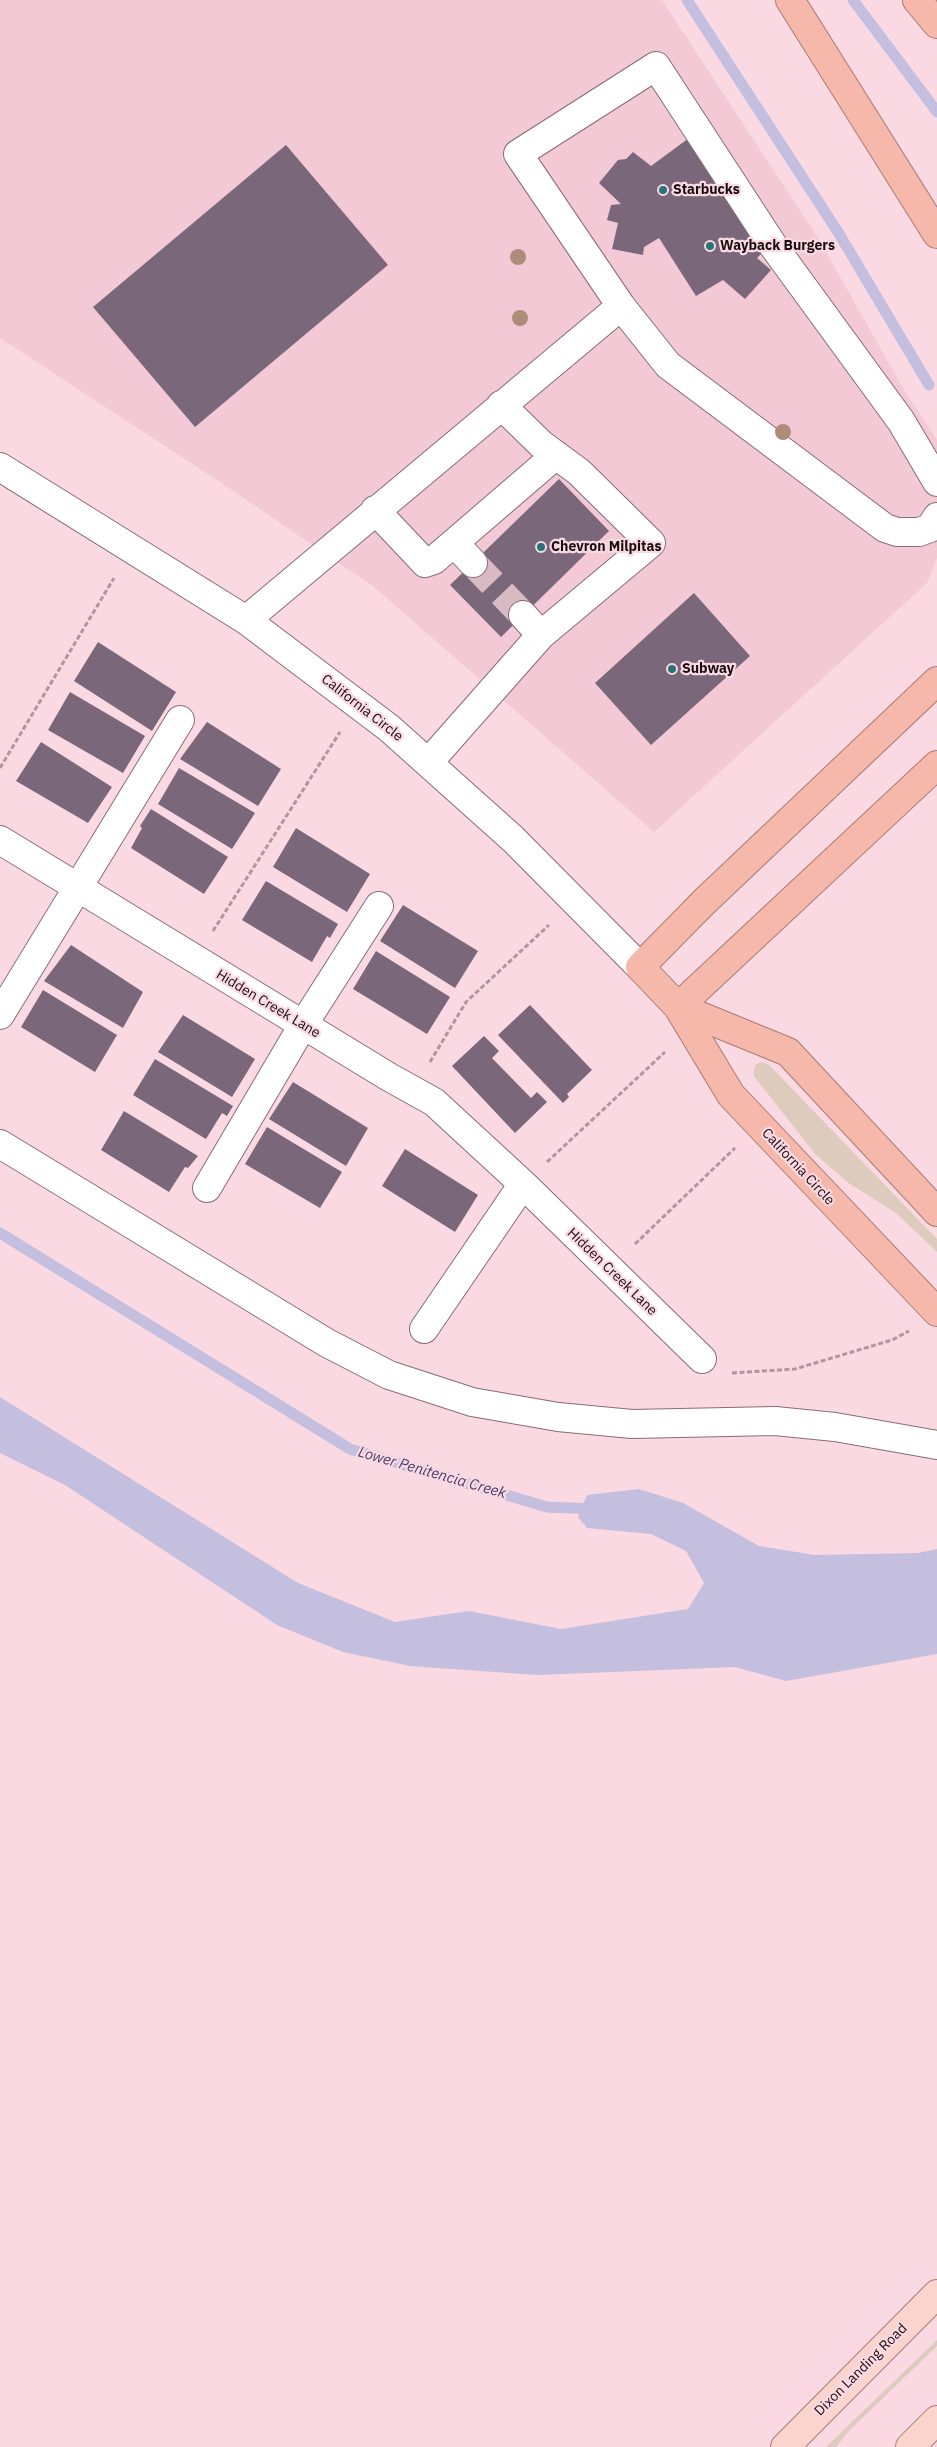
<!DOCTYPE html>
<style>
body{margin:0}
canvas{display:block;background:#fad9e2}
</style>
<canvas width="937" height="2447"></canvas>
<script>
const c = document.querySelector('canvas').getContext('2d');
c.lineJoin = 'round';
function paint(path, color) {
  c.fillStyle = color;
  c.fill(path, 'evenodd');
}
function shape(rows) {
  const path = new Path2D();
  for (const r of rows) {
    path.moveTo(r[0], r[1]);
    for (let i = 2; i < r.length; i += 2) path.lineTo(r[i], r[i + 1]);
  }
  return path;
}
function trace(path, color, width, dash) {
  c.strokeStyle = color;
  c.lineWidth = width;
  c.lineCap = dash ? 'butt' : 'round';
  c.setLineDash(dash || []);
  c.stroke(path);
}
function write(font, color, halo, rows, align = 'center') {
  c.font = font + ' "IBM Plex Sans",sans-serif';
  c.lineWidth = 4.5;
  c.setLineDash([]);
  c.textBaseline = 'middle';
  c.strokeStyle = halo;
  c.fillStyle = color;
  for (const [text, x, y, turn = 0] of rows) {
    c.save();
    c.translate(x, y);
    c.rotate((+turn || 0) * Math.PI / 180);
    c.textAlign = isNaN(turn) ? turn : align;
    if (halo) c.strokeText(text, 0, 0);
    c.fillText(text, 0, 0);
    c.restore();
  }
}
paint(shape([
 [0,0,662,0,818,238,903,388,937,440,937,558,927,583,654,832,374,587,226,486,0,338]
]), '#f2c9d5');
paint(shape([
 [761,1062,768,1064,774,1070,937,1239,937,1252,896,1213,850,1184,816,1155,753,1075,755,1065],
 [937,2340,937,2346,849,2431,836,2447,826,2447]
]), '#ddccbd');
paint(shape([
 [0,1397,298,1583,395,1622,469,1611,561,1629,688,1609,704,1583,686,1551,651,1534,587,1528,578,1517,587,1495,639,1489,683,1503,759,1546,815,1555,918,1553,937,1549,937,1654,786,1681,735,1667,537,1675,410,1666,343,1652,277,1625,65,1485,0,1453]
]), '#c4bedf');
trace(shape([
 [687,0,838,232,929,385],
 [853,0,937,112],
 [0,1233,350,1449,547,1507,596,1509]
]), '#c4bedf', 11);
paint(shape([
 [689,138,761,254,757,258,771,270,745,299,723,280,696,296,659,238,644,247,643,255,612,249,618,223,607,220,611,205,621,204,599,183,618,160,626,159,633,152,651,166],
 [286,145,388,265,195,427,93,307],
 [559,479,609,531,501,637,450,585],
 [694,593,750,656,651,745,595,683],
 [98,642,176,692,152,731,74,681],
 [70,692,145,736,123,773,48,730],
 [207,722,281,769,258,806,180,759],
 [41,742,112,787,88,823,16,781],
 [179,768,255,813,232,849,158,804],
 [151,809,228,857,204,894,131,848,142,828,140,826],
 [296,828,370,874,347,912,273,867],
 [266,881,338,924,330,938,327,936,312,962,242,920],
 [403,905,478,951,455,988,380,941],
 [71,945,143,992,123,1028,44,981],
 [376,951,450,997,427,1034,353,989],
 [43,990,117,1035,95,1072,21,1027],
 [530,1005,592,1070,567,1094,569,1097,563,1103,498,1035],
 [183,1015,255,1059,232,1097,158,1052],
 [484,1036,499,1051,492,1058,531,1098,537,1092,547,1102,515,1133,452,1066],
 [155,1059,233,1106,227,1116,222,1113,206,1139,133,1095],
 [293,1082,368,1128,346,1166,269,1119],
 [124,1111,198,1156,188,1168,185,1167,169,1192,101,1150],
 [267,1127,342,1172,320,1208,245,1164],
 [405,1149,478,1195,455,1232,382,1186]
]), '#7b677a');
trace(shape([
 [473,563,523,615]
]), '#d8bac2', 28, [28, 14]);
const minor = shape([
 [0,467,246,620,389,728,513,839,640,967],
 [937,482,901,421,774,247,656,66,518,154,621,306,668,365,885,528,897,532,919,532,930,528,937,517],
 [375,510,425,563,434,560,556,455],
 [454,543,473,563],
 [523,615,541,635],
 [246,620,621,306],
 [428,763,541,635,651,543,579,472,541,444,501,405],
 [0,840,389,1077,434,1102,523,1184,702,1359],
 [0,1015,180,720],
 [0,1144,327,1343,389,1375,472,1402,558,1417,632,1424,775,1421,835,1427,937,1445],
 [207,1188,303,1025,379,906],
 [424,1329,523,1184]
]);
const major = shape([
 [785,2447,937,2294],
 [910,2447,937,2420]
]);
const highway = shape([
 [790,0,937,234],
 [917,0,937,24],
 [937,681,704,902,640,967,678,1007,731,1095,937,1312],
 [678,1007,937,765],
 [678,1007,788,1052,937,1212]
]);
trace(minor, '#886c74', 30);
trace(major, '#a87c75', 30);
trace(highway, '#a87c75', 30);
trace(shape([
 [0,768,114,578],
 [213,931,340,732],
 [430,1062,466,1002,549,925],
 [547,1162,665,1052],
 [635,1244,735,1148],
 [732,1373,795,1369,892,1340,909,1331]
]), '#b0969d', 3, [5, 2.5]);
trace(minor, '#fff', 28);
trace(major, '#fad4cd', 28);
trace(highway, '#f6b8ab', 28);
c.fillStyle = '#af8b79';
for (const [x, y] of [
 [518,257],
 [520,318],
 [783,432]
]) {
  c.beginPath();
  c.arc(x, y, 8, 0, 2 * Math.PI);
  c.fill();
}
for (const [x, y, r, color] of [
 [663,190,5,"#287373"],
 [710,246,5,"#287373"],
 [541,547,5,"#287373"],
 [672,669,5,"#287373"]
]) {
  const dot = new Path2D();
  dot.arc(x, y, r, 0, 2 * Math.PI);
  c.fillStyle = color;
  c.fill(dot);
  trace(dot, '#fad9e2', 2);
}
write('bold 14px', '#180d10', '#fad9e2', [
 ["Starbucks",673,190],
 ["Wayback Burgers",720,246],
 ["Chevron Milpitas",551,547],
 ["Subway",682,669]
], 'left');
write('14px', '#180d10', '#fad9e2', [
 ["California Circle",362,708,38],
 ["Hidden Creek Lane",268,1004,31],
 ["California Circle",798,1167,47],
 ["Hidden Creek Lane",612,1272,44],
 ["Dixon Landing Road",861,2370,-45]
]);
write('italic 15px', '#493e6c', '#fad9e2', [
 ["Lower Penitencia Creek",432,1473,16]
]);
</script>
